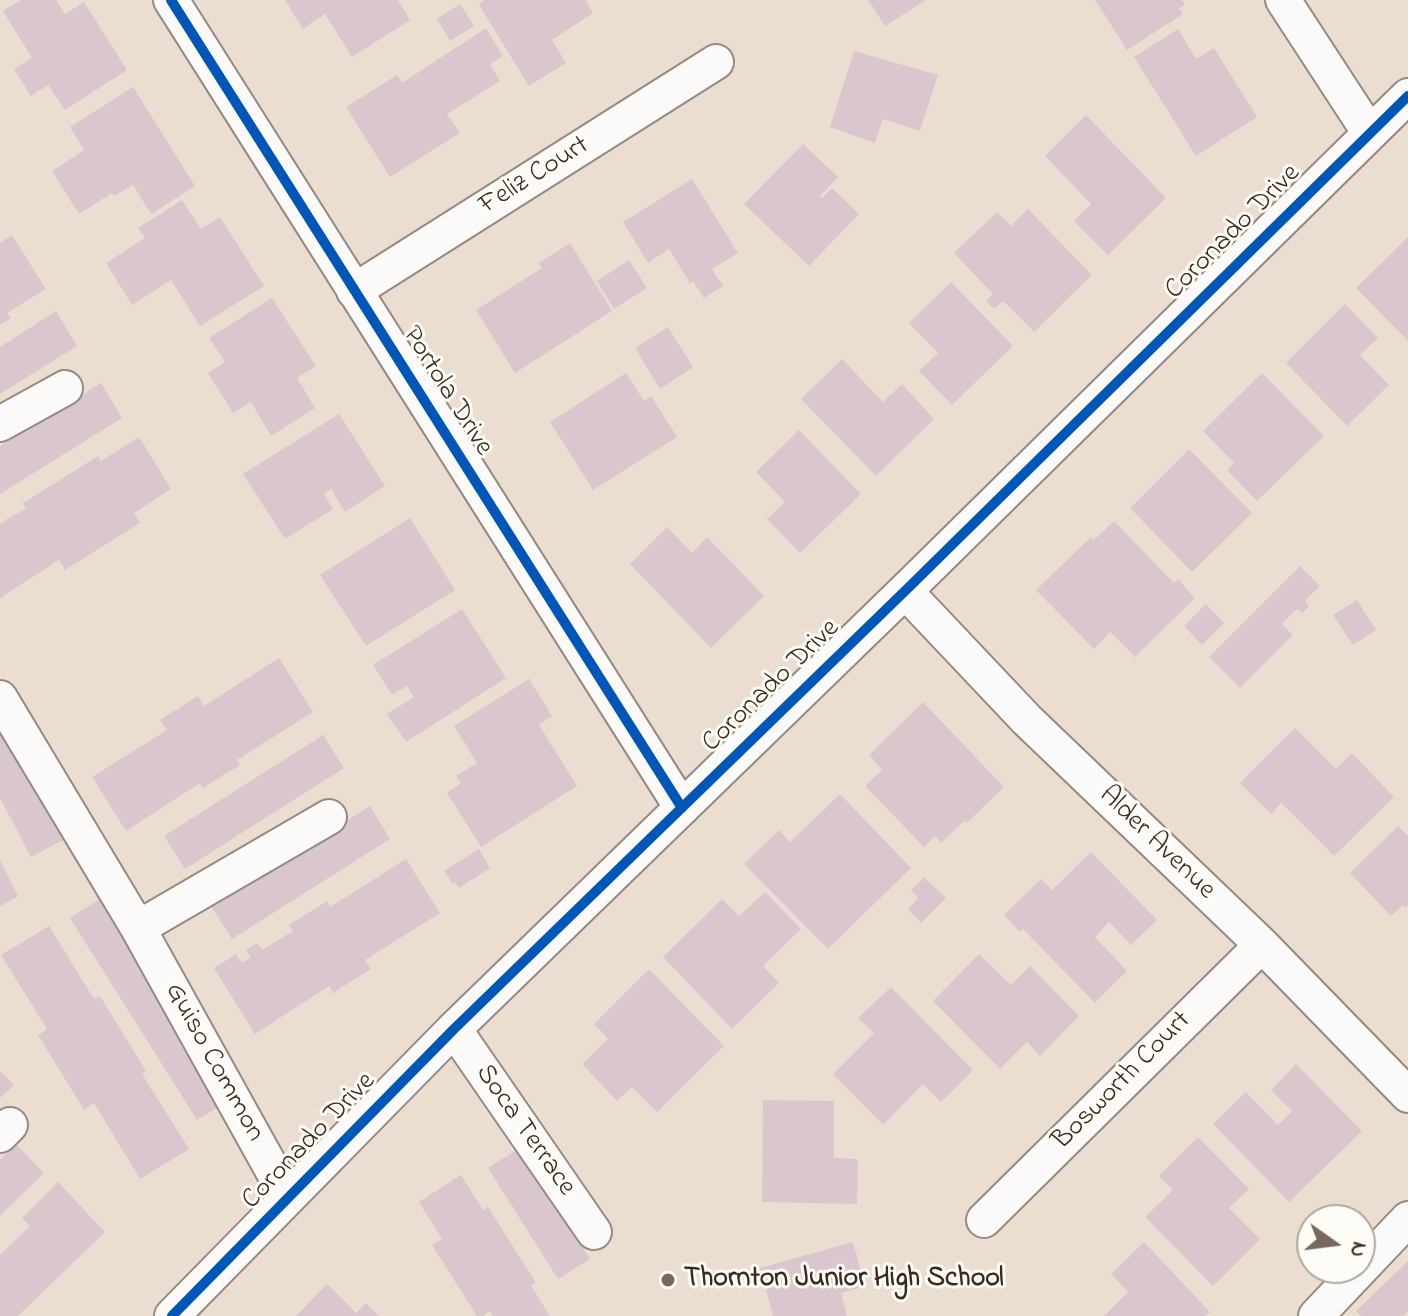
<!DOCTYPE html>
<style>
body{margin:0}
#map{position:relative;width:1408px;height:1316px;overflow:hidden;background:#ebded1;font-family:"Indie Flower",sans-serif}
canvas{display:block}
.north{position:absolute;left:1296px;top:1204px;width:80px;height:80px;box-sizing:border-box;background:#fdfcf7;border:2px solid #afa8a0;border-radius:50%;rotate:104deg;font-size:22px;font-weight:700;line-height:32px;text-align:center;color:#3b2a1e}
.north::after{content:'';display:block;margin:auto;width:28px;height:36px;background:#79695d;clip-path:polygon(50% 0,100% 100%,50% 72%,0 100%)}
</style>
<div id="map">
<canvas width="1408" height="1316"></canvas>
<div class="north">N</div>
</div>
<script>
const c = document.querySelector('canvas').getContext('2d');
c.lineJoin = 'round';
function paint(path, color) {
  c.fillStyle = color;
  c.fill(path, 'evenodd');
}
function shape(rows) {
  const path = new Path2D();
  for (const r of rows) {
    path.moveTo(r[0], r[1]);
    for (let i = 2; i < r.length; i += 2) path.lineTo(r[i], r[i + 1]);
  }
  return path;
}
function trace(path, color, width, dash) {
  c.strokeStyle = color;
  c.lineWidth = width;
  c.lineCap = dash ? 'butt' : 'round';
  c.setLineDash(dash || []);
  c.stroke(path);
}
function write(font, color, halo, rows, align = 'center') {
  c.font = font + ' "Indie Flower",sans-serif';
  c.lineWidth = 6;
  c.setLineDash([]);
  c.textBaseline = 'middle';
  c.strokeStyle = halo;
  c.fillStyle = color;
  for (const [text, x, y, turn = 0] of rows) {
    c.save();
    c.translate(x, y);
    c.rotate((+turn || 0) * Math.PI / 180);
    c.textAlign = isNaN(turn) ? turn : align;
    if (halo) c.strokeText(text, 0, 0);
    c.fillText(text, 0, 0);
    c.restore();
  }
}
paint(shape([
 [21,0,56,0,65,14,84,2,127,70,65,110,48,85,31,96,14,69,32,58,3,11],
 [285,0,398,0,410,20,352,57,325,14,303,29],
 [484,0,585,0,593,13,552,40,566,63,529,86,479,5],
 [868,0,926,0,885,26],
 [1095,0,1182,0,1185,5,1179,8,1183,14,1127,50],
 [460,4,474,26,450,41,437,19],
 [486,28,503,56,490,64,500,81,447,114,460,133,390,177,346,107,397,75,402,83],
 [1178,29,1196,59,1214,48,1257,117,1196,156,1134,57],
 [854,51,938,75,920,131,883,119,875,143,830,127],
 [133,87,195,186,151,214,133,185,114,196,112,193,79,214,52,171,84,150,70,127],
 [1086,115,1166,198,1108,255,1074,221,1091,204,1045,156],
 [803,144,838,177,820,196,822,198,832,188,859,214,809,266,744,204],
 [692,179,738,253,712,269,723,286,704,298,693,281,690,283,669,249,648,263,623,222],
 [182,200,201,229,220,217,264,286,200,326,171,280,132,305,106,263,145,238,138,228],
 [1028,209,1092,275,1034,332,1003,301,994,309,986,301,993,294,954,253,997,212,1011,226],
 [12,235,46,289,7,313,11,318,0,325,0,243],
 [1408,237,1408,341,1356,288],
 [570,243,612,311,515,373,476,310,542,268,539,263],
 [629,260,647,288,614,309,597,281],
 [951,282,1013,346,952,405,919,371,938,353,909,323],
 [272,298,316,366,297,378,315,408,271,436,251,402,233,413,208,373,225,362,209,338],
 [1345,304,1378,338,1360,355,1389,385,1347,426,1286,363],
 [56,311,77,346,0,394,0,347],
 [668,327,693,367,660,389,635,348],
 [842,359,883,402,902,384,934,419,876,476,801,399],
 [626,373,644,401,651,396,677,437,593,490,550,422],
 [1262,373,1324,436,1257,501,1227,470,1234,463,1203,431],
 [101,383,122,418,0,494,0,446],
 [339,414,385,486,345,512,331,489,324,494,333,509,285,539,243,474],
 [799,430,861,494,800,553,767,519,785,502,756,472],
 [139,437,171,489,134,513,140,523,65,570,59,560,0,598,0,524,26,508,23,503,98,456,101,461],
 [1189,449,1252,513,1192,572,1130,508],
 [410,518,455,590,366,646,320,575],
 [1114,521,1174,583,1178,579,1195,598,1135,657,1110,632,1094,649,1036,590,1091,537,1094,540],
 [667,527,692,553,707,537,764,596,711,648,630,564],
 [1300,566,1320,586,1305,601,1309,606,1302,613,1297,609,1282,624,1293,635,1240,688,1209,657],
 [1357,600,1376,630,1353,645,1333,615],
 [1206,604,1224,623,1202,645,1184,626],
 [462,609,506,678,406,742,387,714,414,697,407,686,392,695,373,665],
 [279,658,313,712,237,760,240,765,203,788,200,783,126,831,92,777,167,730,160,720,198,696,204,706],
 [529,679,552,716,539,725,577,786,481,847,447,793,461,783,456,776,477,763,454,726],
 [923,702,1004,787,967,823,964,821,941,843,935,836,924,847,865,786,882,770,869,755],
 [0,714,65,839,31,857,0,798],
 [1295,728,1336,769,1352,753,1394,797,1334,856,1281,803,1271,814,1240,783],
 [323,735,344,768,185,869,164,836],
 [840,794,911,868,828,949,744,864,779,830,790,842],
 [370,806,390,839,232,939,211,906],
 [1398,826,1408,836,1408,905,1405,908,1403,905,1391,916,1350,873],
 [479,849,490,868,459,888,455,882,453,884,444,871],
 [1091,852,1157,920,1131,945,1109,922,1095,937,1127,971,1095,1003,1023,929,1020,932,1004,915,1041,879,1052,890],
 [406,859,440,913,365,960,371,969,333,993,329,986,255,1034,214,968,236,954,242,963,251,957,246,950,257,943,262,950,293,931,289,925,327,901,330,907],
 [0,860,18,896,0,906],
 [924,877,946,898,921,923,908,909,918,898,911,890],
 [765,892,801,929,763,966,779,983,732,1029,663,957,722,899,739,916],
 [104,896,232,1099,197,1120,70,918],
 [49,926,94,999,100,996,146,1071,142,1074,189,1149,140,1179,94,1103,84,1110,38,1035,47,1029,1,955],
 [979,954,1011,985,1030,966,1079,1016,1040,1056,1027,1042,1000,1069,933,1001],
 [649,969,724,1046,657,1112,632,1087,617,1101,582,1064,608,1039,594,1024],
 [891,987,973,1070,941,1102,923,1084,883,1125,833,1074,874,1033,858,1018],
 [1296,1064,1362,1131,1289,1202,1213,1124,1246,1092,1278,1125,1292,1111,1271,1090],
 [0,1071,14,1085,0,1098],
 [763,1100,834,1101,834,1158,858,1159,857,1204,762,1202],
 [1198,1137,1249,1189,1229,1208,1260,1239,1213,1286,1145,1217,1173,1190,1159,1176],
 [16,1144,44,1173,0,1216,0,1160],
 [521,1147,590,1259,558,1279,488,1168],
 [461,1175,483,1210,488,1207,536,1283,531,1286,550,1316,493,1316,490,1311,483,1316,477,1316,432,1245,442,1239,419,1202],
 [58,1182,105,1232,18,1316,0,1316,0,1255,30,1226,22,1218],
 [853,1242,865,1286,841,1293,847,1316,773,1316,760,1268],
 [1144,1242,1210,1312,1205,1316,1104,1316,1128,1292,1111,1274],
 [1408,1261,1408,1311,1403,1316,1361,1316,1356,1311],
 [327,1284,356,1313,366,1303,379,1316,296,1316]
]), '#d9c7cd');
const minor = shape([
 [171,0,682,808],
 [1283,0,1369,132],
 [354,291,716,62],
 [0,424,65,388],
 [905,591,1027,720,1262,945,1408,1095],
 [0,698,138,928,288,1198],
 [138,928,329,817],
 [454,1029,594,1232],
 [0,1135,10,1125],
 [984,1220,1262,945],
 [172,1316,454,1029,905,591,1408,96],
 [1316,1316,1408,1219]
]);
trace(minor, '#948a82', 38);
trace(minor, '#fcfaf8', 34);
trace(shape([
 [171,0,682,808],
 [172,1316,454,1029,905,591,1408,96]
]), '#0057b8', 10);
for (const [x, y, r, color] of [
 [668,1280,8,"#79695d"]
]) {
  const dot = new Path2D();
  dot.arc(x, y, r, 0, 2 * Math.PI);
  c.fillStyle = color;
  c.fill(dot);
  trace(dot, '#fdfcf7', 3);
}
write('28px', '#3b2a1e', '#fdfcf7', [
 ["Feliz Court",535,177,-32],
 ["Coronado Drive",1234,233,-45],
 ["Portola Drive",446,392,58],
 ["Coronado Drive",772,687,-44],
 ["Alder Avenue",1156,844,44],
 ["Guiso Common",213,1063,61],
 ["Bosworth Court",1123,1082,-45],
 ["Soca Terrace",524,1131,55],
 ["Coronado Drive",310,1142,-46]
]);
write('bold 28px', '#3b2a1e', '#fdfcf7', [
 ["Thornton Junior High School",684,1280]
], 'left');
</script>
